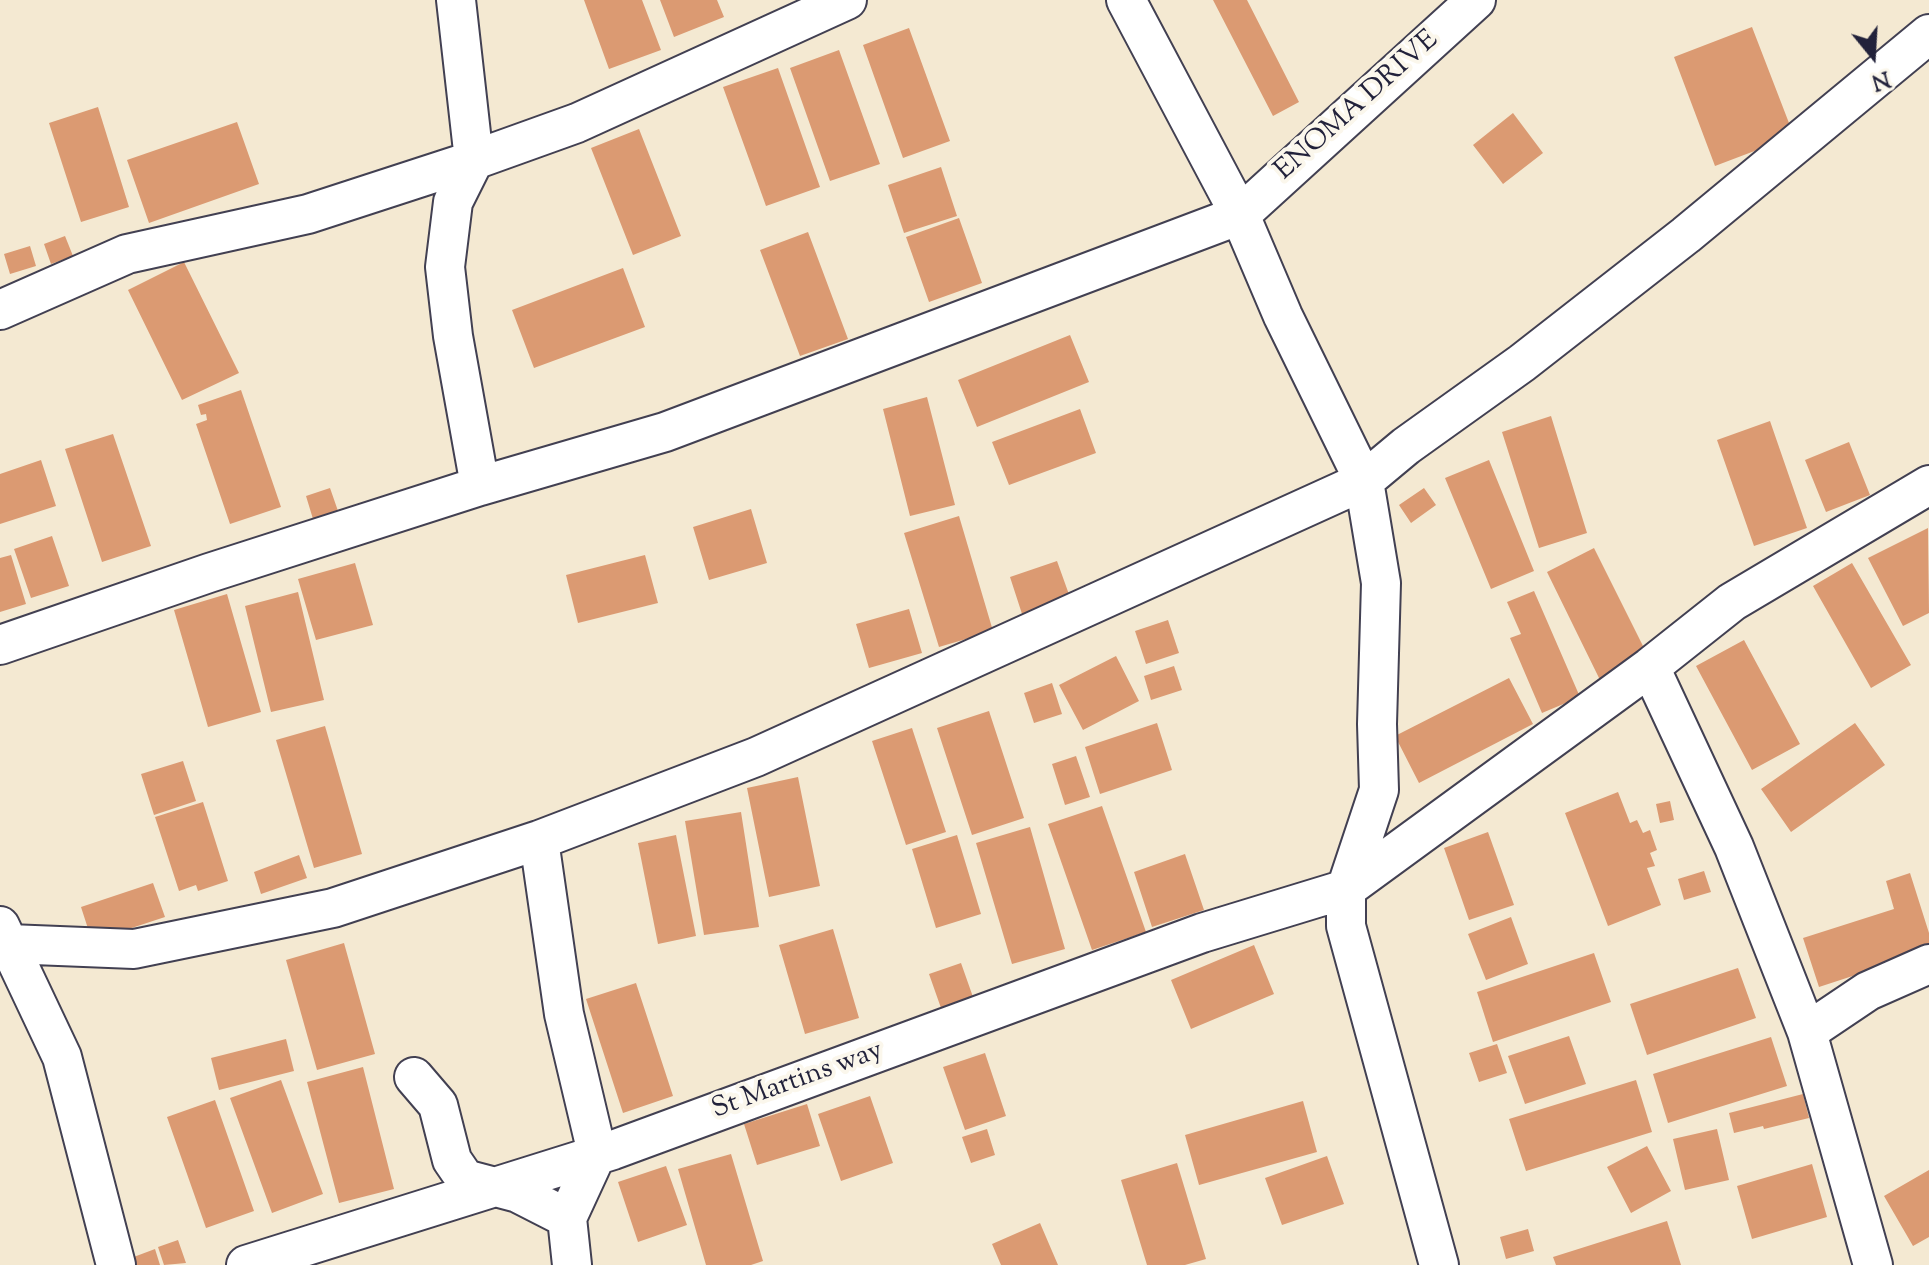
<!DOCTYPE html>
<style>
body{margin:0}
#map{position:relative;width:1929px;height:1265px;overflow:hidden;background:#f4e9d2;font-family:"Sorts Mill Goudy",serif}
canvas{display:block}
.north{position:absolute;left:1833px;top:16px;width:80px;height:80px;-webkit-text-stroke:6px #fbf7ec;paint-order:stroke;rotate:162deg;font-size:22px;font-weight:700;line-height:32px;text-align:center;color:#22223b}
.north::after{content:'';display:block;margin:auto;width:28px;height:36px;background:#22223b;clip-path:polygon(50% 0,100% 100%,50% 72%,0 100%)}
</style>
<div id="map">
<canvas width="1929" height="1265"></canvas>
<div class="north">N</div>
</div>
<script>
const c = document.querySelector('canvas').getContext('2d');
c.lineJoin = 'round';
function paint(path, color) {
  c.fillStyle = color;
  c.fill(path, 'evenodd');
}
function shape(rows) {
  const path = new Path2D();
  for (const r of rows) {
    path.moveTo(r[0], r[1]);
    for (let i = 2; i < r.length; i += 2) path.lineTo(r[i], r[i + 1]);
  }
  return path;
}
function trace(path, color, width, dash) {
  c.strokeStyle = color;
  c.lineWidth = width;
  c.lineCap = dash ? 'butt' : 'round';
  c.setLineDash(dash || []);
  c.stroke(path);
}
function write(font, color, halo, rows, align = 'center') {
  c.font = font + ' "Sorts Mill Goudy",serif';
  c.lineWidth = 8;
  c.setLineDash([]);
  c.textBaseline = 'middle';
  c.strokeStyle = halo;
  c.fillStyle = color;
  for (const [text, x, y, turn = 0] of rows) {
    c.save();
    c.translate(x, y);
    c.rotate((+turn || 0) * Math.PI / 180);
    c.textAlign = isNaN(turn) ? turn : align;
    if (halo) c.strokeText(text, 0, 0);
    c.fillText(text, 0, 0);
    c.restore();
  }
}
paint(shape([
 [584,0,642,0,661,50,609,69],
 [660,0,717,0,724,17,674,37],
 [1213,0,1247,0,1299,102,1273,116],
 [1752,27,1794,136,1715,166,1674,57],
 [909,28,950,141,903,158,863,45],
 [839,50,880,164,830,181,790,68],
 [778,68,820,187,766,206,723,87],
 [98,107,129,207,81,222,49,123],
 [1513,113,1543,153,1503,184,1473,145],
 [237,122,259,184,149,223,127,160],
 [639,129,681,236,633,255,591,148],
 [941,167,957,216,904,233,888,185],
 [959,218,982,283,929,302,906,237],
 [808,232,848,339,800,356,760,250],
 [65,236,73,256,51,264,44,244],
 [30,246,36,266,10,274,4,254],
 [184,262,239,373,182,400,128,290],
 [623,268,645,327,534,368,512,310],
 [1070,335,1089,382,977,427,958,380],
 [241,390,281,507,230,524,196,424,207,420,206,414,201,415,198,405],
 [927,397,955,505,910,516,883,409],
 [1080,409,1096,453,1009,485,992,442],
 [1551,416,1587,533,1539,548,1502,432],
 [1770,421,1807,528,1754,546,1717,440],
 [113,434,151,546,102,562,65,449],
 [1849,442,1870,495,1826,512,1805,460],
 [41,460,56,506,0,524,0,474],
 [1489,460,1534,571,1491,589,1445,478],
 [330,488,338,511,313,519,306,496],
 [1424,488,1436,505,1411,523,1399,505],
 [751,509,767,563,709,580,693,527],
 [959,516,993,631,939,647,904,533],
 [1928,528,1929,613,1903,626,1868,558],
 [52,536,69,586,31,598,14,549],
 [1594,548,1648,656,1600,680,1547,572],
 [11,555,26,604,0,612,0,558],
 [645,555,658,603,578,623,566,575],
 [1057,561,1071,600,1023,617,1010,577],
 [355,563,373,625,316,640,298,579],
 [1852,563,1911,665,1871,688,1813,586],
 [1534,591,1580,697,1542,713,1510,638,1521,634,1507,602],
 [298,592,324,700,271,712,245,606],
 [227,594,261,712,208,727,174,610],
 [909,609,922,653,869,668,856,624],
 [1168,620,1179,653,1146,664,1135,631],
 [1744,640,1800,744,1752,770,1696,666],
 [1116,656,1139,701,1083,730,1059,685],
 [1174,666,1182,690,1151,700,1144,676],
 [1509,678,1533,724,1419,783,1395,736],
 [1052,683,1062,714,1034,723,1024,693],
 [989,711,1024,818,972,835,937,728],
 [1157,723,1172,770,1100,794,1085,747],
 [1855,723,1885,765,1791,832,1761,789],
 [325,726,362,854,314,868,276,740],
 [912,728,946,832,906,845,872,741],
 [1076,756,1090,797,1065,805,1052,764],
 [183,761,196,801,154,815,141,774],
 [798,777,820,886,769,897,747,788],
 [1618,792,1630,823,1637,820,1643,833,1650,830,1657,850,1650,853,1655,866,1647,868,1661,905,1608,926,1565,813],
 [1670,801,1674,820,1660,823,1656,804],
 [203,802,228,881,198,891,196,885,179,891,155,817],
 [1102,806,1146,932,1092,950,1048,824],
 [741,812,759,927,704,935,685,821],
 [1030,827,1065,949,1012,964,976,843],
 [1488,832,1514,905,1469,920,1444,848],
 [676,835,696,936,658,944,638,843],
 [957,835,981,914,936,928,912,849],
 [1185,854,1204,910,1152,927,1134,872],
 [299,855,307,878,261,894,254,872],
 [1704,871,1711,892,1684,900,1678,879],
 [1910,873,1929,933,1929,951,1819,987,1803,938,1894,909,1886,881],
 [153,883,165,917,92,941,81,907],
 [1511,917,1528,964,1486,980,1468,934],
 [833,929,859,1018,805,1034,779,945],
 [344,943,375,1054,317,1070,286,960],
 [1254,945,1274,994,1191,1029,1171,980],
 [1594,953,1611,1002,1493,1042,1477,992],
 [961,963,973,997,941,1008,929,974],
 [1738,968,1756,1018,1647,1055,1630,1004],
 [636,983,673,1096,623,1113,586,999],
 [1569,1036,1586,1084,1525,1104,1508,1056],
 [1771,1037,1787,1086,1668,1123,1653,1074],
 [286,1039,294,1071,219,1090,211,1058],
 [1497,1044,1507,1073,1479,1082,1469,1053],
 [985,1053,1006,1116,965,1130,943,1067],
 [363,1067,394,1189,339,1203,307,1082],
 [281,1080,323,1194,272,1213,230,1098],
 [1636,1080,1652,1132,1526,1171,1509,1119],
 [1803,1094,1809,1118,1764,1129,1763,1126,1734,1133,1729,1113],
 [870,1096,893,1163,841,1181,818,1114],
 [215,1100,254,1211,206,1228,167,1117],
 [1303,1101,1317,1152,1199,1185,1185,1135],
 [807,1104,820,1146,757,1165,744,1124],
 [987,1129,995,1155,971,1163,962,1137],
 [1717,1129,1729,1180,1685,1190,1673,1139],
 [1647,1146,1671,1191,1631,1213,1607,1167],
 [731,1154,763,1261,751,1265,706,1265,678,1169],
 [1327,1156,1344,1204,1282,1225,1265,1178],
 [1177,1163,1206,1259,1185,1265,1147,1265,1121,1180],
 [1812,1164,1827,1217,1752,1239,1737,1186],
 [666,1166,687,1225,638,1242,618,1182],
 [1929,1170,1929,1237,1913,1246,1884,1196],
 [1667,1221,1681,1265,1556,1265,1553,1257],
 [1040,1223,1058,1265,1001,1265,992,1244],
 [1528,1229,1534,1251,1506,1259,1500,1237],
 [178,1240,186,1263,164,1265,158,1247],
 [155,1249,160,1265,134,1265,131,1258]
]), '#db9a72');
const minor = shape([
 [456,0,474,160,453,202,445,267,453,336,480,486],
 [1126,0,1240,215,1283,316,1364,481,1381,583,1377,724,1379,790,1346,889,1346,926,1439,1265],
 [0,310,127,254,308,214,474,160,577,123,847,0],
 [0,645,209,573,480,486,665,432,1240,215,1476,0],
 [1650,667,1734,847,1807,1032,1873,1265],
 [539,840,564,1014,597,1153,567,1218,572,1265],
 [0,926,62,1057,116,1265],
 [0,946,9,944,134,949,333,908,539,840,756,757,1364,481,1406,446,1522,363,1686,235,1929,34],
 [1807,1032,1868,991,1929,964],
 [414,1077,438,1105,452,1160,465,1179,518,1193,567,1218],
 [246,1265,613,1150,1202,933,1346,889,1650,667,1732,602,1929,485]
]);
trace(minor, '#424052', 42);
trace(minor, '#fff', 38);
write('28px', '#22223b', '#fbf7ec', [
 ["ENOMA DRIVE",1358,107,-42],
 ["St Martins way",798,1082,-20]
]);
</script>
